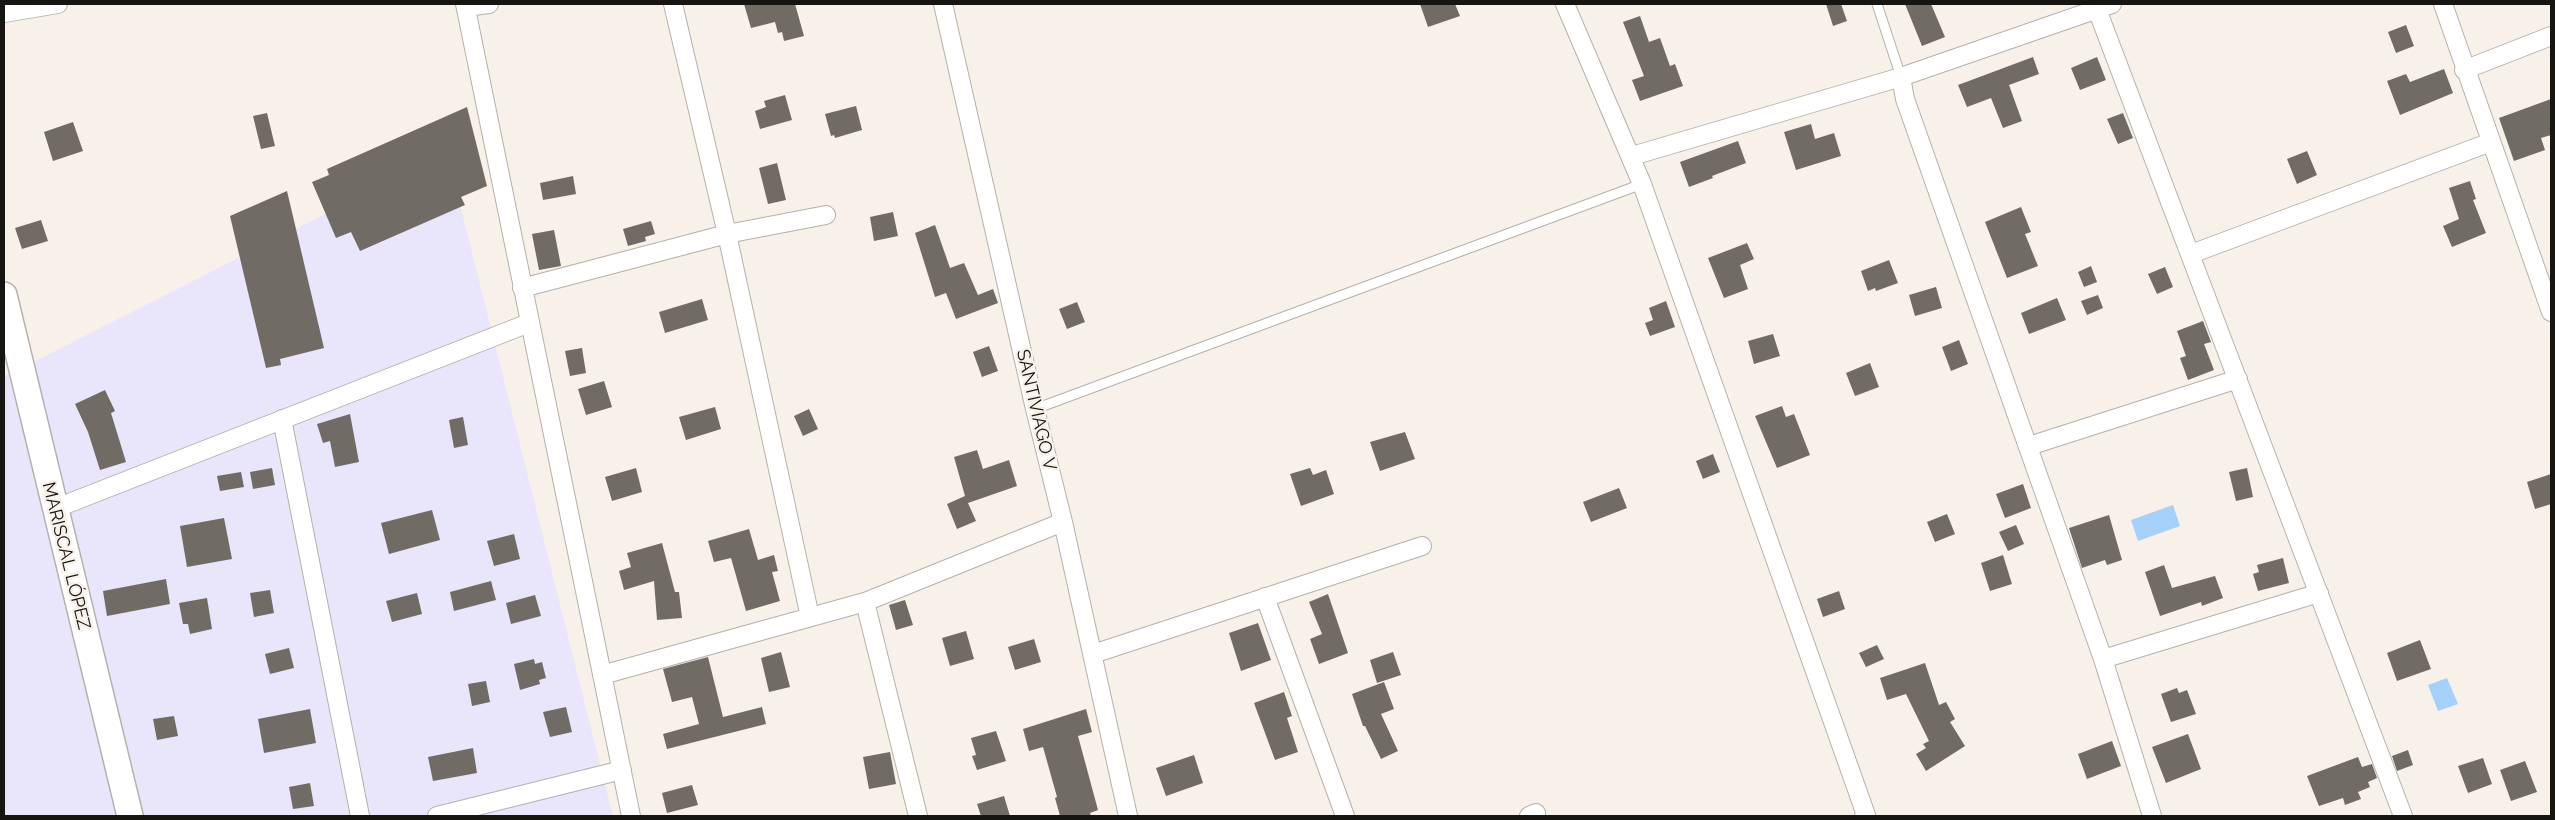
<!DOCTYPE html>
<meta charset="utf-8">
<style>
body{margin:0}
#map{position:relative;width:2555px;height:820px;overflow:hidden;background:#f8f1ea;font-family:Raleway,sans-serif}
canvas{display:block}
.frame{position:absolute;inset:0;border:5px solid #171512;pointer-events:none}
</style>
<div id="map">
<canvas width="2555" height="820"></canvas>
<div class="frame"></div>
</div>
<script>
const c = document.querySelector('canvas').getContext('2d');
c.lineJoin = 'round';
function paint(path, color) {
  c.fillStyle = color;
  c.fill(path, 'evenodd');
}
function shape(rows) {
  const path = new Path2D();
  for (const r of rows) {
    path.moveTo(r[0], r[1]);
    for (let i = 2; i < r.length; i += 2) path.lineTo(r[i], r[i + 1]);
  }
  return path;
}
function trace(path, color, width, dash) {
  c.strokeStyle = color;
  c.lineWidth = width;
  c.lineCap = dash ? 'butt' : 'round';
  c.setLineDash(dash || []);
  c.stroke(path);
}
function write(font, color, halo, rows, align = 'center') {
  c.font = font + ' Raleway,sans-serif';
  c.lineWidth = 5;
  c.setLineDash([]);
  c.textBaseline = 'middle';
  c.strokeStyle = halo;
  c.fillStyle = color;
  for (const [text, x, y, turn = 0] of rows) {
    c.save();
    c.translate(x, y);
    c.rotate((+turn || 0) * Math.PI / 180);
    c.textAlign = isNaN(turn) ? turn : align;
    if (halo) c.strokeText(text, 0, 0);
    c.fillText(text, 0, 0);
    c.restore();
  }
}
paint(shape([
 [447,152,613,816,4,816,4,377]
]), '#e9e5fb');
paint(shape([
 [2173,505,2180,526,2138,541,2131,520],
 [2447,678,2458,704,2438,711,2428,685]
]), '#a4d0fa');
paint(shape([
 [744,4,795,4,804,36,784,41,782,32,778,33,775,22,751,28],
 [1420,4,1455,4,1460,16,1428,27],
 [1826,4,1841,4,1847,21,1833,26],
 [1905,4,1931,4,1945,37,1922,46],
 [1640,16,1649,42,1660,38,1670,66,1675,64,1683,86,1640,101,1632,80,1644,76,1623,22],
 [2406,25,2414,46,2396,53,2388,32],
 [2033,57,2039,74,2009,85,2022,121,2003,128,1991,98,1967,107,1958,85],
 [2097,57,2106,80,2080,90,2071,68],
 [2444,69,2453,93,2400,115,2387,81,2406,74,2410,82],
 [785,95,792,120,760,129,755,111,766,107,764,101],
 [2551,99,2551,135,2541,138,2545,150,2514,161,2499,118],
 [856,106,862,130,835,138,834,135,831,136,825,114],
 [467,107,487,186,461,197,465,205,360,251,351,232,336,238,312,182,329,175,327,169],
 [267,113,275,146,261,149,253,116],
 [2123,113,2133,138,2118,144,2107,119],
 [73,122,83,151,53,161,44,132],
 [1811,124,1815,139,1834,133,1841,156,1796,170,1784,132],
 [1738,141,1746,163,1712,176,1713,178,1689,187,1680,162],
 [2307,151,2317,175,2297,184,2287,159],
 [777,163,786,200,768,204,759,168],
 [573,176,576,194,543,200,540,183],
 [2470,181,2476,199,2473,200,2486,233,2452,247,2443,226,2459,219,2449,188],
 [287,191,324,348,280,359,281,365,266,368,230,216],
 [2021,207,2031,232,2025,234,2038,266,2007,278,1985,222],
 [893,212,898,236,874,241,870,217],
 [41,220,48,241,22,249,15,228],
 [651,221,655,234,645,237,646,241,628,246,623,229],
 [935,225,950,268,964,263,978,295,993,289,998,303,956,319,946,293,935,297,915,233],
 [554,230,561,266,539,270,532,234],
 [1747,243,1754,259,1740,265,1748,289,1724,298,1708,258],
 [1889,260,1898,283,1876,291,1875,288,1868,291,1861,271],
 [2091,266,2097,282,2084,287,2078,272],
 [2165,267,2173,287,2157,294,2148,274],
 [1936,287,1942,308,1915,316,1909,295],
 [2098,295,2103,308,2087,315,2081,301],
 [2057,298,2066,320,2029,334,2021,313],
 [702,299,708,320,665,333,659,312],
 [1666,301,1675,327,1650,336,1645,323,1653,320,1649,308],
 [1077,302,1085,322,1067,329,1059,309],
 [2203,321,2211,342,2204,344,2214,370,2188,380,2180,358,2186,356,2177,331],
 [1773,334,1780,356,1754,364,1748,341],
 [1959,340,1968,364,1951,371,1942,347],
 [989,346,998,371,982,377,973,352],
 [582,348,586,373,570,376,565,351],
 [1870,363,1879,387,1855,396,1846,373],
 [604,381,612,407,586,415,578,389],
 [105,390,115,411,111,413,126,462,100,470,88,432,75,404],
 [1782,406,1786,417,1794,414,1810,455,1777,468,1755,416],
 [715,407,721,429,686,440,679,417],
 [809,409,818,429,803,436,794,416],
 [350,414,359,462,335,467,330,441,323,443,317,424],
 [463,417,468,445,454,448,449,420],
 [1405,432,1415,459,1380,471,1370,442],
 [977,450,983,469,1009,460,1017,486,968,503,976,521,957,529,947,504,965,496,954,457],
 [1713,454,1720,472,1703,479,1696,461],
 [272,468,275,485,253,489,250,472],
 [636,468,642,492,612,501,605,477],
 [1310,468,1313,475,1326,470,1334,494,1301,506,1290,474],
 [2247,468,2253,497,2236,501,2229,472],
 [241,472,244,487,220,491,217,476],
 [2551,474,2551,504,2535,509,2527,482],
 [2023,484,2031,508,2005,518,1996,494],
 [1619,488,1627,508,1591,522,1583,502],
 [432,510,440,540,389,554,381,523],
 [1947,514,1955,534,1935,542,1927,522],
 [2109,515,2122,560,2107,565,2105,560,2082,568,2069,528],
 [224,518,232,559,187,567,180,526],
 [2016,525,2024,544,2008,551,1999,532],
 [749,529,758,560,774,555,778,571,772,572,780,601,746,611,731,558,714,562,708,541],
 [514,534,520,559,494,566,487,541],
 [662,543,675,592,679,592,682,618,657,620,654,581,624,590,619,571,631,567,627,553],
 [2003,555,2012,584,1990,591,1981,563],
 [2283,558,2289,583,2258,591,2253,574,2259,572,2257,565],
 [2164,565,2172,588,2215,576,2223,598,2202,606,2201,602,2160,616,2145,572],
 [166,579,170,604,107,616,103,591],
 [491,581,496,600,454,611,450,592],
 [270,590,274,613,254,617,250,593],
 [1839,591,1845,609,1823,617,1817,599],
 [417,593,422,614,392,622,386,601],
 [1328,594,1348,653,1319,664,1310,639,1322,634,1309,602],
 [535,595,541,616,511,624,506,603],
 [207,598,212,629,190,634,188,624,183,624,179,603],
 [905,600,913,625,896,630,889,605],
 [1258,623,1271,660,1241,671,1229,633],
 [966,631,974,659,950,666,942,638],
 [1034,639,1041,662,1015,670,1008,647],
 [2420,640,2431,669,2397,681,2387,653],
 [1877,645,1884,659,1866,667,1859,653],
 [289,648,294,668,270,674,265,654],
 [781,652,790,687,769,692,761,658],
 [1393,652,1401,675,1377,683,1370,660],
 [708,657,723,717,762,707,766,724,667,749,663,734,699,724,692,697,672,702,663,669],
 [534,659,535,664,542,662,546,678,539,680,540,684,520,690,514,664],
 [1925,663,1939,705,1946,702,1955,719,1950,722,1965,746,1926,771,1916,754,1926,748,1923,744,1929,741,1906,694,1887,700,1880,678],
 [486,681,490,702,472,706,468,684],
 [1384,682,1394,709,1381,714,1398,751,1381,759,1365,726,1363,726,1352,694],
 [2177,688,2179,693,2187,690,2196,714,2171,722,2161,694],
 [1284,692,1292,716,1287,718,1298,752,1275,760,1254,703],
 [566,707,572,732,550,737,543,712],
 [310,709,316,743,264,753,258,719],
 [1086,709,1092,732,1078,736,1098,810,1090,813,1091,816,1060,816,1055,798,1057,797,1043,747,1029,751,1023,729],
 [174,716,178,736,157,740,153,719],
 [996,731,1006,761,977,770,972,756,976,755,971,738],
 [2188,734,2201,769,2166,783,2152,747],
 [2112,741,2121,766,2087,779,2078,754],
 [473,748,477,773,433,781,428,757],
 [2408,750,2413,765,2397,771,2392,756],
 [890,752,896,784,869,789,863,757],
 [1194,755,1203,783,1166,796,1156,768],
 [2358,757,2362,767,2372,764,2377,778,2368,782,2370,787,2358,792,2361,799,2345,805,2343,798,2319,806,2307,776],
 [2483,758,2492,784,2468,793,2458,766],
 [2525,761,2537,792,2511,801,2500,770],
 [310,783,314,806,293,809,289,787],
 [692,785,698,805,667,813,662,793],
 [1004,796,1010,816,981,816,977,804]
]), '#716b66');
const lane = shape([
 [1877,4,1901,77],
 [1035,409,1642,184]
]);
const street = shape([
 [465,4,631,816],
 [673,4,727,234,810,617],
 [943,4,1035,409,1063,522,1128,816],
 [1565,4,1642,184,1866,815,1864,816],
 [2095,4,2403,816],
 [2443,4,2551,312],
 [466,7,489,4],
 [4,13,58,4],
 [2464,70,2551,36],
 [1901,77,1905,99,2103,659,2152,816],
 [1632,156,1901,77,2112,4],
 [2191,254,2491,142],
 [522,288,727,234,826,215],
 [282,419,360,816],
 [2029,446,2238,379],
 [54,509,529,323],
 [1265,597,1345,816],
 [865,602,918,816],
 [1093,654,1422,546],
 [2103,659,2319,593],
 [602,675,865,602,1063,522],
 [437,816,622,770],
 [1529,816,1536,813]
]);
const secondary = shape([
 [4,295,130,816]
]);
trace(lane, '#b6b0aa', 11);
trace(street, '#b6b0aa', 20);
trace(secondary, '#b6b0aa', 28);
trace(lane, '#fff', 9);
trace(street, '#fff', 18);
trace(secondary, '#fff', 25);
write('18px', '#171512', '#f8f1ea', [
 ["SANTIVIAGO V",1036,410,77],
 ["MARISCAL LÓPEZ",66,556,76]
]);
</script>
